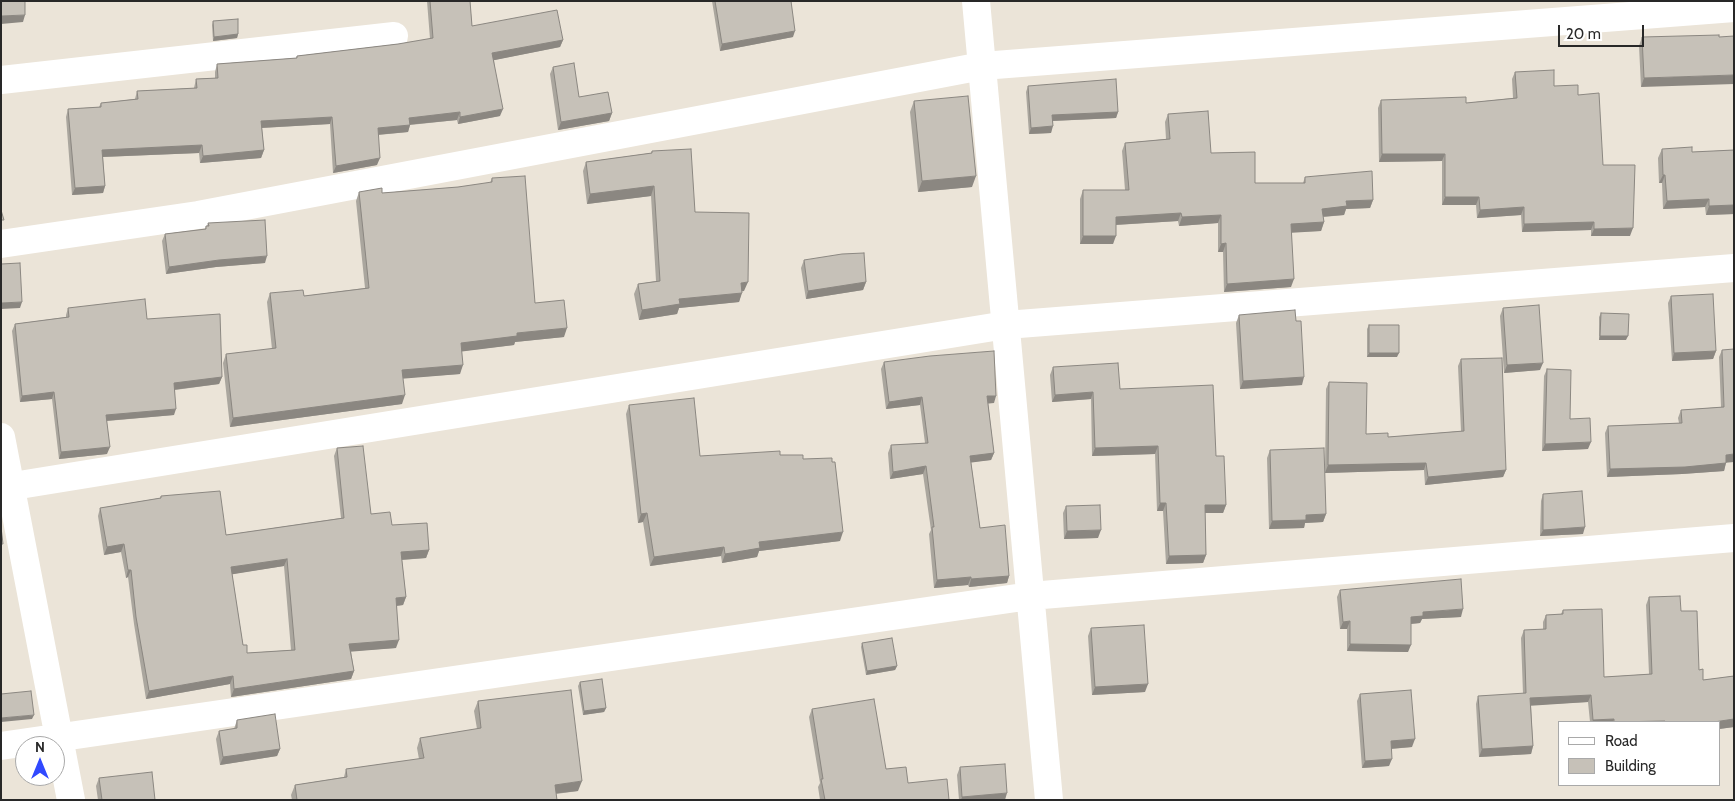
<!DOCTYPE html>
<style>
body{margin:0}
#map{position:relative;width:1735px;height:801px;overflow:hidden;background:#ebe4d8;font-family:Cabin,sans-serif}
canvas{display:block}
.frame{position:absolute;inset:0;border:2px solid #282828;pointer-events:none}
.legend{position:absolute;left:1558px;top:721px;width:162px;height:65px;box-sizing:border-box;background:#fff;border:1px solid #a9a9a9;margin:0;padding:6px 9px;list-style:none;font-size:15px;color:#282828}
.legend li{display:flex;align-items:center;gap:10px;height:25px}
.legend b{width:25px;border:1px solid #a9a9a9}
.north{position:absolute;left:15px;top:736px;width:50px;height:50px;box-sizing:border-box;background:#fff;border:1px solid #a9a9a9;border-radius:50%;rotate:0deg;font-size:14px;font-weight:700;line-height:20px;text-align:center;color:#282828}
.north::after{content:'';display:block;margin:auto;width:18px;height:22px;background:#3149ff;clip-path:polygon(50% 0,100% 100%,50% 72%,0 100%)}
.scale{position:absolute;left:1558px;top:25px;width:86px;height:22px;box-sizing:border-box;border:2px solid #282828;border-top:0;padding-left:6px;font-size:15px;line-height:18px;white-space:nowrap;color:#282828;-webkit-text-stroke:4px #fff;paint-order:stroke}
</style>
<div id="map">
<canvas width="1735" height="801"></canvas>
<div class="frame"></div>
<ul class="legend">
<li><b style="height:6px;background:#fff"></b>Road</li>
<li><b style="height:14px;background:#c6c1b8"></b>Building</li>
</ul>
<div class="north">N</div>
<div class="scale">20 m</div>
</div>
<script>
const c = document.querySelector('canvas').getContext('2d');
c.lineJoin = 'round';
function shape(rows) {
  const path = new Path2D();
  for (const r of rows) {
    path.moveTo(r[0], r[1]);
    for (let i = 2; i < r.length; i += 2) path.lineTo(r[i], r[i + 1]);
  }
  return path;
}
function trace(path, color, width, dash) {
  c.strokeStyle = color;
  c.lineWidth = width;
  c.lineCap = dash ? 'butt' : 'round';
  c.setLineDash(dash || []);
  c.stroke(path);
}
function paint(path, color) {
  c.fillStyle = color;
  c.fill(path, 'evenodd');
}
trace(shape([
 [976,1,1049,800],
 [1,80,394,36],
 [1,244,198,215,982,66,1734,8],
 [1,437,71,800],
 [1,488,1006,325,1734,268],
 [1,746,1030,596,1734,538]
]), '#fff', 28);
paint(shape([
 [427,1,470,1,472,26,563,40,560,47,494,60,500,116,458,124,457,120,410,125,408,132,378,135,377,165,333,173,330,124,262,128,264,150,261,158,200,163,199,153,103,157,105,186,103,193,72,195,66,117,68,109,99,107,101,103,135,99,137,91,194,88,196,79,215,78,215,72,217,64,296,58,297,56,398,44,430,39],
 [712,1,791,1,793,37,720,51],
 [213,21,238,34,237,38,213,41,212,25],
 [1642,37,1719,37,1641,87,1639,46],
 [553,67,579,97,612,113,609,121,558,130,550,74],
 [1515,72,1578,95,1603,165,1630,236,1591,236,1591,230,1522,232,1521,215,1477,218,1476,205,1442,205,1442,161,1379,162,1378,108,1381,100,1466,103,1513,98,1512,79],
 [1028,86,1118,112,1116,118,1053,121,1051,133,1029,134,1026,92],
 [914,101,972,187,918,192,910,112],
 [1168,114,1211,153,1255,183,1303,183,1305,177,1373,200,1370,208,1346,209,1344,215,1323,217,1324,222,1321,231,1292,232,1291,287,1224,292,1223,252,1218,252,1218,223,1179,226,1178,221,1116,225,1113,244,1080,244,1080,199,1083,190,1125,190,1122,151,1125,143,1166,139,1165,122],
 [1662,149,1692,152,1734,150,1734,214,1706,215,1705,207,1663,209,1662,183,1659,183,1658,158],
 [652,151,695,212,744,291,742,291,739,302,679,308,677,314,639,320,634,294,638,284,656,281,651,196,587,204,583,171,586,162,651,153],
 [492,178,535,303,564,337,515,342,514,345,462,351,460,374,403,378,402,404,230,427,223,363,226,354,272,349,267,302,270,293,304,296,365,288,356,201,359,192,382,193,458,187,490,183],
 [208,223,265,263,216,267,166,274,162,241,165,234,205,229,206,226,207,226],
 [804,260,866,282,863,290,806,299,801,268],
 [1671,296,1716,351,1713,359,1672,361,1668,303],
 [68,308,147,319,222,377,219,384,175,390,174,415,107,421,107,454,59,459,52,399,20,402,12,331,15,324,66,317,66,315],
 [1503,308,1540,370,1504,373,1500,316],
 [1601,313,1626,340,1599,340,1599,317],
 [1239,315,1296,321,1302,385,1240,389,1236,323],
 [1369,325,1397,357,1367,357,1367,329],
 [1722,350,1726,462,1724,471,1682,474,1607,477,1605,433,1608,426,1679,423,1678,418,1681,410,1721,407,1719,357],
 [1461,359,1506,470,1503,477,1425,485,1424,470,1325,473,1326,389,1329,382,1366,434,1388,437,1461,431,1458,366],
 [884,362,994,403,988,403,994,453,991,460,971,462,980,528,1009,576,1007,583,969,587,968,585,934,588,929,534,931,530,923,474,890,479,888,453,891,445,925,443,920,405,886,409,881,369],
 [1053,367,1120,389,1216,456,1226,505,1223,513,1205,513,1206,555,1203,563,1166,564,1163,511,1157,511,1155,454,1092,456,1091,399,1052,402,1050,375],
 [1547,369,1570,419,1588,449,1542,451,1544,376],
 [629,405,700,456,780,455,803,459,840,541,759,551,757,557,722,563,721,556,650,566,643,522,638,523,626,414],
 [337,448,371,514,392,525,429,550,426,558,402,560,406,597,403,605,397,606,396,648,351,651,354,671,351,679,231,697,230,684,146,699,134,624,128,577,126,578,121,552,104,555,98,516,100,508,160,498,161,496,226,535,341,518,334,456],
 [284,566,291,650,247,653,243,645,232,574],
 [1270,450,1326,514,1323,522,1305,523,1304,528,1269,529,1267,458],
 [1543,494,1583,534,1540,536,1541,501],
 [1066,506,1098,538,1064,539,1063,513],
 [1340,590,1461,617,1422,619,1420,623,1411,624,1408,652,1347,651,1347,629,1340,629,1337,597],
 [1649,597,1681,611,1699,670,1703,680,1734,676,1734,727,1719,729,1719,722,1590,722,1588,702,1531,705,1533,746,1531,754,1479,757,1476,704,1478,696,1523,694,1521,638,1524,630,1543,629,1543,622,1546,615,1561,614,1563,610,1604,677,1649,674,1646,605],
 [1091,628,1145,692,1092,695,1088,636],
 [862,643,897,666,895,670,866,675,861,647],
 [580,682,606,708,604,712,583,715,578,686],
 [1360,694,1412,747,1391,749,1389,766,1362,768,1357,701],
 [478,701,578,791,556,794,557,800,292,800,291,795,295,785,344,777,346,769,419,759,417,748,420,738,477,729,474,711],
 [812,709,886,769,908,783,949,800,820,800,818,787,820,783,809,717],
 [237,720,280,749,277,756,220,765,216,739,219,731,234,729],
 [960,767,1005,800,959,800,957,775],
 [99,778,155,800,98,800,96,786]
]), '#aaa69e');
paint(shape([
 [25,15,23,22,1,24,1,16],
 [795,31,793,37,720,51,722,44],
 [238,34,237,38,213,41,214,37],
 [563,40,560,47,490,61,492,53],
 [1734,75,1734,84,1641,87,1644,78],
 [503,109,500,116,458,124,460,117],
 [460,112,457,120,406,125,409,118],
 [1118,112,1116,118,1050,121,1052,115],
 [612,113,609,121,558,130,561,122],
 [332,117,330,124,259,128,261,121],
 [410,125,408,132,375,135,378,128],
 [1053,126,1051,133,1029,134,1031,128],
 [202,145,199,153,100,157,102,150],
 [264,150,261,158,200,163,203,156],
 [1382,154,1445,154,1442,161,1379,162],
 [380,158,377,165,333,173,336,166],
 [1663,175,1665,175,1662,183,1659,183],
 [976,176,972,187,918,192,922,181],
 [105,186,103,193,72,195,75,188],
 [654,186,651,196,587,204,590,194],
 [1445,197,1479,197,1476,205,1442,205],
 [1709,199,1705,207,1663,209,1667,201],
 [1373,200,1370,208,1346,209,1344,215,1319,217,1322,209,1346,201],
 [1734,205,1734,214,1706,215,1709,206],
 [1524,207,1521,215,1477,218,1480,210],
 [1181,213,1178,221,1113,225,1116,217],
 [1221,215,1218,223,1179,226,1182,217],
 [1324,222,1321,231,1288,233,1291,224],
 [1594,222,1591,230,1522,232,1524,224],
 [1633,228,1630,236,1591,236,1594,229],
 [1083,236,1116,236,1113,244,1080,244],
 [1226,243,1223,252,1218,252,1221,244],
 [267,256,265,263,216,267,166,274,169,267,219,260],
 [1294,279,1291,287,1224,292,1227,284],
 [748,282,744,291,738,292,741,283],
 [866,282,863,290,806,299,808,291],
 [742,293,739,302,679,308,677,314,639,320,642,310,679,299],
 [22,302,20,308,1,309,1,303],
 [567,328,564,337,515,342,514,345,458,352,461,343,517,333],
 [1600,336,1628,336,1626,340,1599,340],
 [1716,351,1713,359,1672,361,1674,353],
 [1369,353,1399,353,1397,357,1367,357],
 [1543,363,1540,370,1504,373,1507,365],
 [463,365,460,374,399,379,402,370],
 [222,377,219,384,172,390,174,383],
 [1304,377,1302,385,1240,389,1243,381],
 [54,392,52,399,20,402,22,396],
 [1093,392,1091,399,1052,402,1055,395],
 [405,395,402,404,230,427,233,418],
 [987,396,996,396,994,403,984,404],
 [922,397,920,405,886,409,889,402],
 [176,409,174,415,104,421,106,415],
 [1591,442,1588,449,1542,451,1545,444],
 [1158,446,1155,454,1092,456,1095,448],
 [110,447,107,454,59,459,61,452],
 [994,453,991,460,968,463,970,456],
 [1734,454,1734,462,1723,463,1726,455],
 [1426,463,1424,470,1325,473,1328,465],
 [1726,463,1724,471,1682,474,1607,477,1610,469],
 [926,466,923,474,890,479,893,472],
 [1506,470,1503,477,1425,485,1428,477],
 [1160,503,1166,503,1163,511,1157,511],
 [1205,505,1226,505,1223,513,1202,513],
 [647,513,643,522,638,523,641,514],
 [1326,514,1323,522,1305,523,1304,528,1269,529,1272,521,1306,515],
 [1585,527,1583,534,1540,536,1543,530],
 [1101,530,1098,538,1064,539,1067,531],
 [843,532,840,541,759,551,757,557,722,563,725,554,759,542],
 [124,544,121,552,104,555,107,547],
 [724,547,721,556,650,566,654,557],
 [429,550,426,558,398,560,401,552],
 [1206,555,1203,563,1166,564,1169,556],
 [287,559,284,566,228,575,231,567],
 [128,570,131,570,128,577,126,578],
 [1009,576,1007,583,969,587,971,579],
 [971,577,968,585,934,588,937,580],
 [406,597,403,605,394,606,396,598],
 [1463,609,1461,617,1422,619,1420,623,1409,624,1411,617,1423,612],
 [1350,621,1347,629,1340,629,1343,622],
 [399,640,396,648,347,652,349,644],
 [1350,644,1411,645,1408,652,1347,651],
 [897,666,895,670,866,675,867,671],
 [354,671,351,679,231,697,234,689],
 [233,676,230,684,146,699,149,691],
 [1148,684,1145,692,1092,695,1095,687],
 [1591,695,1588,702,1527,706,1530,698],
 [606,708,604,712,583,715,584,711],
 [34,715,32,719,1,722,1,718],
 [1614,719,1613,722,1592,722,1593,720],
 [1734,719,1734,727,1719,729,1719,722,1714,722],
 [1665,721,1664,722,1614,722],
 [1415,739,1412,747,1388,749,1391,741],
 [1533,746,1531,754,1479,757,1482,749],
 [280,749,277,756,220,765,223,757],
 [1392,759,1389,766,1362,768,1365,761],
 [582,781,578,791,551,794,555,785],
 [1007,793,1005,800,961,800,962,797]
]), '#8b8781');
const building = shape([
 [1,1,25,1,25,15,1,16,1,1],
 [430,1,470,1,472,26,557,10,563,40,492,53,503,109,460,117,460,112,409,118,410,125,378,128,380,158,336,166,332,117,261,121,264,150,203,156,202,145,102,150,105,186,75,188,68,109,101,107,101,103,138,99,137,91,197,88,196,79,218,78,217,64,297,58,297,56,398,44,433,38,430,1],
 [715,1,791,1,795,31,722,44,715,1],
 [238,19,238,34,214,37,213,21,238,19],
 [1719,35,1719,37,1734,36,1734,75,1644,78,1642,37,1719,35],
 [574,63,579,97,608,92,612,113,561,122,553,67,574,63],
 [1554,70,1554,86,1578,85,1578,95,1599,93,1603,165,1635,165,1633,228,1594,229,1594,222,1524,224,1524,207,1480,210,1479,197,1445,197,1445,154,1382,154,1381,100,1466,97,1466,103,1517,98,1515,72,1554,70],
 [1116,79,1118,112,1052,115,1053,126,1031,128,1028,86,1116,79],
 [968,96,976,176,922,181,914,101,968,96],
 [1208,111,1211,153,1255,152,1255,183,1305,183,1305,177,1372,171,1373,200,1346,201,1347,206,1322,209,1324,222,1291,224,1294,279,1227,284,1226,243,1221,244,1221,215,1182,217,1181,213,1116,217,1116,236,1083,236,1083,190,1129,190,1125,143,1170,139,1168,114,1208,111],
 [1692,147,1692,152,1734,150,1734,205,1709,206,1709,199,1667,201,1665,175,1663,175,1662,149,1692,147],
 [691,149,695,212,749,213,748,282,741,283,742,293,679,299,680,304,642,310,638,284,660,281,654,186,590,194,586,162,652,153,652,151,691,149],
 [525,176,535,303,564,300,567,328,517,333,517,336,461,343,463,365,402,370,405,395,233,418,226,354,276,348,270,293,303,290,304,296,369,288,359,192,382,188,382,193,458,187,492,182,492,178,525,176],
 [1,210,4,220,1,220,1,210],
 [265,220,267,256,219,260,169,267,165,234,206,229,206,226,209,226,208,223,265,220],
 [864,253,866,282,808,291,804,260,842,254,864,253],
 [20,263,22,302,1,303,1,264,20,263],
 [1713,294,1716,351,1674,353,1671,296,1713,294],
 [145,299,147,319,220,314,222,377,174,383,176,409,106,415,110,447,61,452,54,392,22,396,15,324,69,317,68,308,145,299],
 [1539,305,1543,363,1507,365,1503,308,1539,305],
 [1295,310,1296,321,1301,321,1304,377,1243,381,1239,315,1295,310],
 [1601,313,1629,314,1628,336,1600,336,1601,313],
 [1369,325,1399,325,1399,353,1369,353,1369,325],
 [1734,349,1734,454,1726,455,1726,463,1685,467,1610,469,1608,426,1682,423,1681,410,1724,407,1722,350,1734,349],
 [994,351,996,396,987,396,994,453,970,456,980,528,1005,525,1009,576,971,579,971,577,937,580,932,527,934,527,926,466,893,472,891,445,928,443,922,397,889,402,884,362,930,356,994,351],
 [1502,358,1506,470,1428,477,1426,463,1328,465,1329,382,1367,383,1366,434,1388,433,1388,437,1464,431,1461,359,1502,358],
 [1118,363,1120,389,1213,385,1216,456,1224,456,1226,505,1205,505,1206,555,1169,556,1166,503,1160,503,1158,446,1095,448,1093,392,1055,395,1053,367,1118,363],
 [1547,369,1571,370,1570,419,1590,418,1591,442,1545,444,1547,369],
 [694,398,700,456,780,451,780,455,803,455,803,459,832,458,832,462,835,462,843,532,759,542,760,548,725,554,724,547,654,557,647,513,641,514,629,405,694,398],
 [363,446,371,514,390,512,392,525,427,523,429,550,401,552,406,597,396,598,399,640,349,644,354,671,234,689,233,676,149,691,136,617,131,570,128,570,124,544,107,547,100,508,161,498,161,496,220,491,226,535,344,518,337,448,363,446],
 [287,559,295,650,247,653,247,645,243,645,231,567,287,559],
 [1324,448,1326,514,1306,515,1306,520,1272,521,1270,450,1324,448],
 [1582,491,1585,527,1543,530,1543,494,1582,491],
 [1100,505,1101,530,1067,531,1066,506,1100,505],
 [1,527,3,544,1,544,1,527],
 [1461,579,1463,609,1423,612,1423,616,1411,617,1411,645,1350,644,1350,621,1343,622,1340,590,1461,579],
 [1680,596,1681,611,1697,611,1699,670,1703,669,1703,680,1734,676,1734,719,1714,722,1665,722,1665,721,1614,722,1614,719,1593,720,1591,695,1530,698,1533,746,1482,749,1478,696,1526,693,1524,630,1546,629,1546,615,1563,614,1563,610,1602,609,1604,677,1652,674,1649,597,1680,596],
 [1144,625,1148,684,1095,687,1091,628,1144,625],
 [892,638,897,666,867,671,862,643,892,638],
 [602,679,606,708,584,711,580,682,602,679],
 [571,690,582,781,555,785,557,800,297,800,295,785,347,777,346,769,424,758,420,738,481,728,478,701,571,690],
 [1411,690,1415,739,1391,741,1392,759,1365,761,1360,694,1411,690],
 [31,691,34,715,1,718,1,694,31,691],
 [874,699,886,769,906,767,908,783,947,779,949,800,825,800,821,779,823,779,812,709,874,699],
 [275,714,280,749,223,757,219,731,237,728,237,720,275,714],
 [1005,764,1007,793,962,797,960,767,1005,764],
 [152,772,155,800,102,800,99,778,152,772]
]);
paint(building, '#c6c1b8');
trace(building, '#8b8781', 1);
</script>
